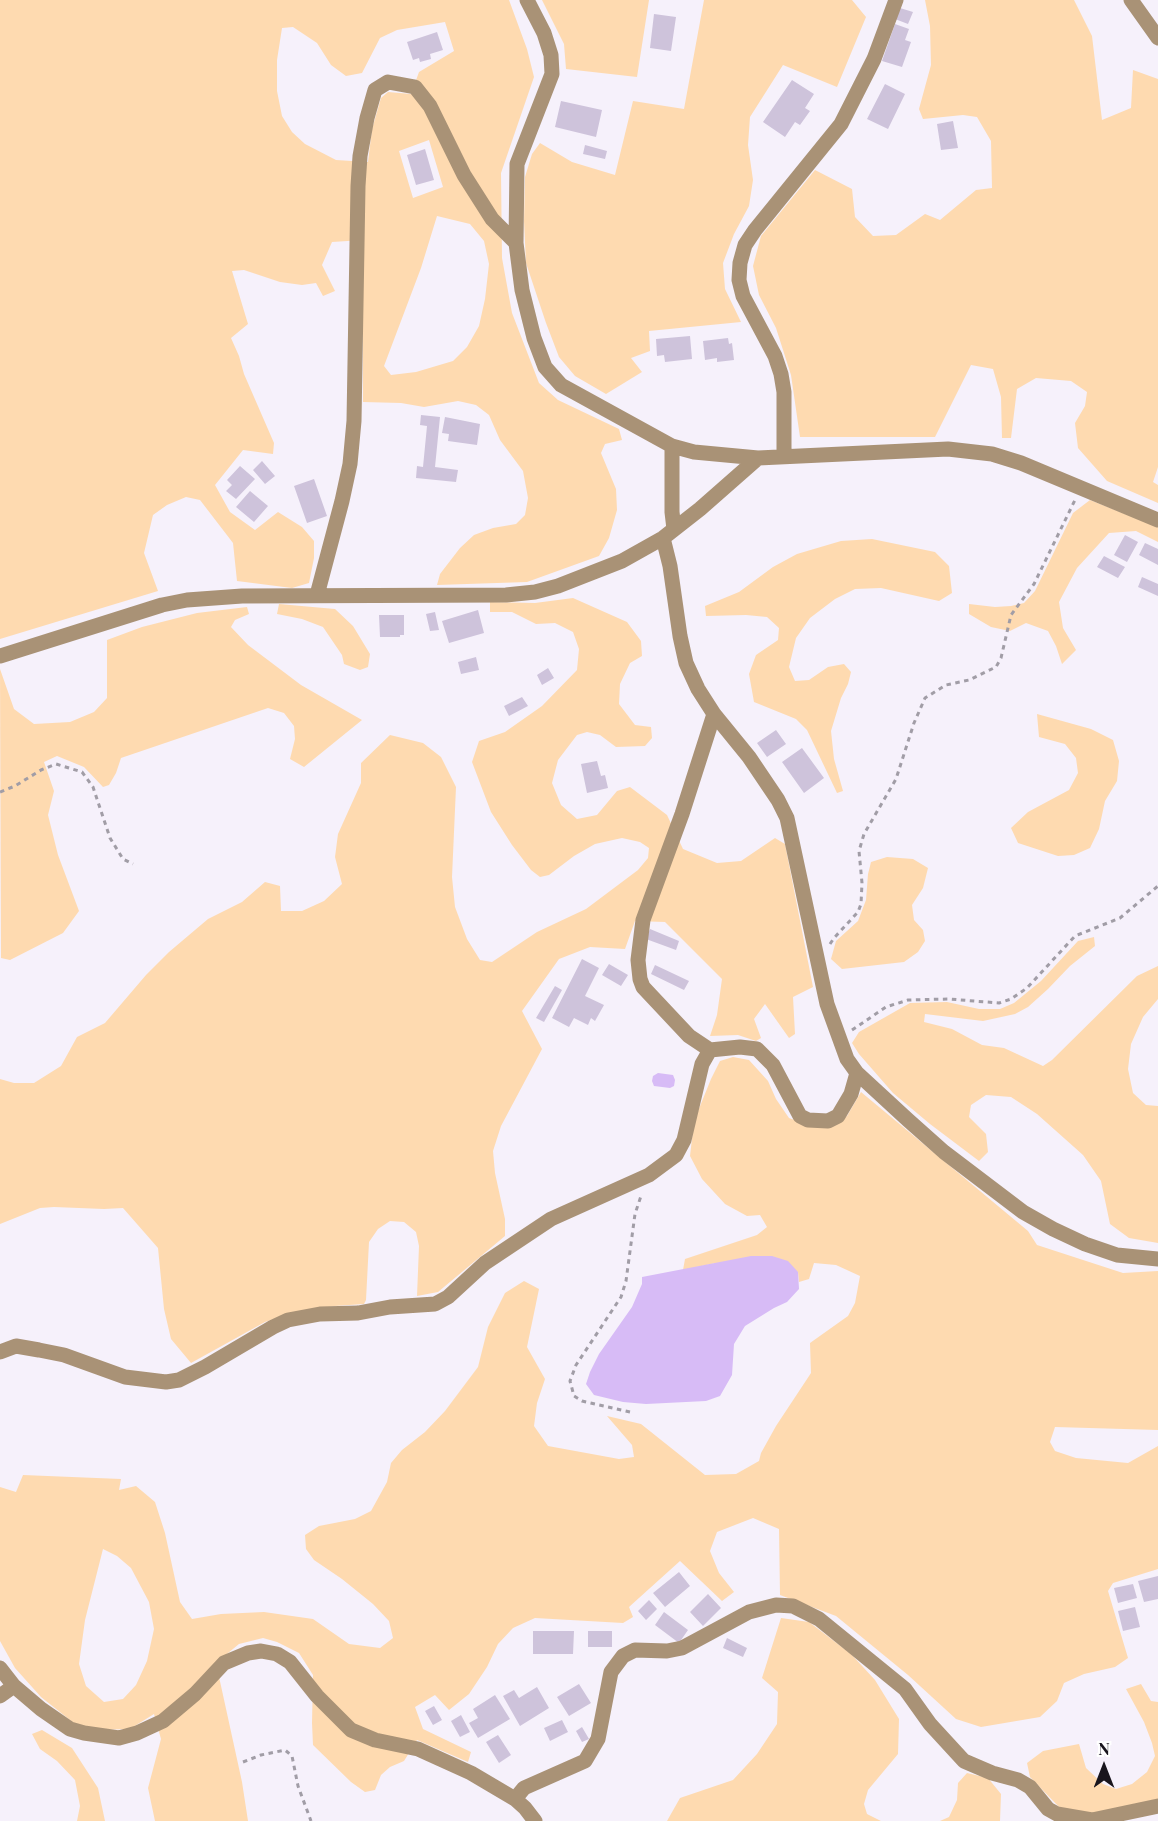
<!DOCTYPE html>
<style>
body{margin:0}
#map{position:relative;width:1158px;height:1821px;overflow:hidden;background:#f6f1fb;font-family:"Playfair Display",serif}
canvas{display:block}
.north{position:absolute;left:1074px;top:1737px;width:60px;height:60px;-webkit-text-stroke:4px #fff;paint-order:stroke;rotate:0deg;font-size:16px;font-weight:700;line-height:24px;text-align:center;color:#19151d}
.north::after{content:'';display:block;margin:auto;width:21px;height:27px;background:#19151d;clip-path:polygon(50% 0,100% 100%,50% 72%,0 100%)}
</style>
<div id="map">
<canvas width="1158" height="1821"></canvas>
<div class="north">N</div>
</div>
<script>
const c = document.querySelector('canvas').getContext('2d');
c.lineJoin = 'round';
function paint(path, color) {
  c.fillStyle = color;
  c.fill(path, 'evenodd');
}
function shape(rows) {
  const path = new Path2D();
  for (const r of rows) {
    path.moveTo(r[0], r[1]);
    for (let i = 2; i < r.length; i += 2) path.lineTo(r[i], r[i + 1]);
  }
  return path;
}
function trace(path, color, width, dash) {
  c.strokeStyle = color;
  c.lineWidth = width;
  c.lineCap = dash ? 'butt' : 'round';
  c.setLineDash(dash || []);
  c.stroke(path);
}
paint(shape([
 [0,0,509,0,527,49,534,77,501,173,502,258,512,313,539,383,558,400,619,429,622,440,605,444,601,453,616,489,617,510,609,538,599,556,527,582,437,585,440,574,460,548,474,535,493,528,516,524,525,515,528,498,523,471,500,440,489,415,476,405,458,401,424,407,401,403,363,402,363,240,332,242,322,265,335,291,323,296,316,283,302,285,280,282,244,270,232,271,248,324,231,338,239,356,244,374,274,443,273,454,243,450,215,485,230,512,255,530,278,512,302,527,314,541,314,558,309,583,292,588,237,581,233,543,200,500,186,497,167,505,153,515,144,553,158,591,0,639],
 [445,22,454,51,419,72,411,94,388,92,381,98,372,129,368,162,336,160,305,144,292,132,282,116,277,91,277,60,282,28,293,27,317,43,331,65,346,76,362,73,380,38,397,30],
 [429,140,443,187,413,198,399,151],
 [437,216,470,224,484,241,489,264,485,299,479,326,467,347,453,361,416,372,391,375,384,366,421,268],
 [542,0,649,0,637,77,566,69,564,44],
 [704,0,852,0,866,17,837,87,783,65,750,117,748,145,753,180,749,206,734,234,723,263,725,289,741,322,649,331,650,351,631,358,642,372,606,394,575,376,559,357,546,323,526,263,524,221,525,177,532,154,540,143,572,162,615,175,633,101,684,109],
 [925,0,1074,0,1092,36,1102,120,1131,108,1133,70,1158,79,1158,467,1153,482,1158,485,1158,503,1107,481,1078,448,1075,423,1085,406,1087,392,1071,381,1036,378,1017,389,1011,438,1002,438,1001,397,993,369,971,365,935,437,800,437,791,375,776,328,759,295,753,266,761,236,815,170,852,189,855,217,873,236,896,235,925,214,940,220,976,190,992,188,991,141,977,117,963,115,923,119,919,109,931,65,930,26],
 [1090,500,1158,527,1158,542,1136,531,1109,533,1077,568,1059,602,1063,628,1076,650,1062,664,1056,646,1048,631,1026,623,1010,631,991,627,969,614,969,604,995,607,1011,606,1024,603,1035,591,1073,513],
 [872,539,935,552,949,566,952,593,939,601,881,588,855,589,835,599,810,618,796,638,789,667,795,681,809,680,828,667,844,664,851,672,848,684,841,698,831,731,834,759,843,791,837,793,807,730,796,719,754,702,749,674,756,655,778,640,779,628,767,617,746,615,706,616,705,606,739,592,773,567,797,554,841,541],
 [573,598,627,622,641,641,642,656,630,663,620,684,619,704,635,725,651,727,652,738,645,746,616,747,600,735,587,732,577,735,558,760,552,783,561,805,577,819,597,815,617,791,630,787,667,815,683,849,717,863,741,861,775,838,785,844,813,987,793,997,795,1034,789,1038,765,1004,754,1019,761,1038,756,1041,738,1035,710,1036,717,1015,722,979,665,922,635,921,625,949,590,947,559,959,522,1011,542,1049,501,1126,493,1151,495,1173,505,1219,505,1236,438,1292,417,1296,419,1246,416,1232,404,1222,390,1221,378,1229,369,1242,366,1300,364,1304,335,1306,289,1314,265,1322,191,1363,171,1339,164,1309,158,1248,123,1208,104,1209,54,1207,40,1208,0,1224,0,1079,14,1083,34,1083,61,1066,77,1037,105,1023,146,975,169,952,208,919,242,902,265,882,280,886,281,911,302,911,324,901,342,884,335,857,338,834,361,783,361,763,390,735,423,743,441,757,456,787,452,877,455,907,467,939,480,960,492,962,537,932,586,909,638,870,648,858,649,848,640,842,622,838,595,844,574,856,549,875,540,877,531,870,512,845,491,812,472,762,479,741,505,732,542,706,577,670,579,649,573,632,555,623,536,624,512,612,490,612,490,602,535,603],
 [279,604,335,609,353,626,370,654,368,667,360,670,344,664,342,655,323,627,302,619,277,614],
 [247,607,249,614,235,620,231,627,248,645,301,685,362,720,304,767,290,759,295,739,294,726,284,713,268,708,121,758,116,773,109,785,103,787,84,767,57,756,44,762,54,791,48,815,58,855,79,911,63,933,10,960,1,958,0,669,14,709,34,724,70,722,94,712,107,698,107,640,142,627,197,613],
 [1037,714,1091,729,1113,740,1119,761,1117,781,1105,801,1099,829,1090,848,1074,855,1058,856,1018,843,1011,828,1028,812,1069,790,1078,773,1076,758,1065,744,1039,737],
 [887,857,913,859,928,868,923,888,912,905,914,920,923,930,925,941,918,952,904,962,842,969,831,959,836,941,858,921,866,900,868,874,871,862],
 [1094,937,1095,946,1070,966,1048,989,1028,1007,1015,1014,983,1021,925,1014,924,1022,952,1029,982,1045,1004,1048,1043,1066,1052,1060,1137,976,1158,966,1158,999,1143,1017,1131,1044,1128,1069,1133,1093,1146,1105,1158,1106,1158,1243,1129,1238,1110,1224,1101,1181,1083,1155,1037,1114,1011,1097,986,1095,971,1105,969,1117,986,1134,988,1152,979,1161,930,1124,893,1093,859,1054,852,1043,859,1032,910,1003,947,1002,979,1009,1000,1009,1014,1003,1041,981,1078,941],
 [733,1057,749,1060,768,1081,776,1099,789,1118,808,1125,833,1124,847,1116,861,1092,1028,1231,1037,1245,1123,1273,1158,1271,1158,1430,1055,1427,1050,1442,1055,1451,1076,1458,1128,1463,1158,1446,1158,1569,1113,1583,1108,1591,1128,1658,1115,1667,1084,1674,1064,1683,1057,1701,1040,1717,981,1727,956,1719,908,1675,836,1616,780,1595,779,1529,753,1518,717,1532,710,1551,719,1573,734,1592,722,1601,680,1561,629,1607,633,1617,623,1623,535,1618,513,1628,498,1644,487,1667,469,1694,449,1710,435,1695,415,1707,423,1729,471,1752,468,1762,417,1740,404,1761,390,1767,381,1775,375,1790,365,1792,351,1782,313,1745,312,1723,313,1675,299,1653,277,1642,263,1638,239,1644,216,1663,242,1782,248,1821,155,1821,148,1788,161,1739,154,1714,130,1729,94,1730,75,1724,41,1697,15,1668,0,1641,0,1487,16,1492,23,1475,121,1479,119,1490,136,1486,155,1502,165,1533,180,1602,192,1619,221,1614,264,1612,313,1619,349,1644,380,1648,393,1638,389,1621,373,1604,342,1579,314,1560,306,1549,305,1535,319,1526,355,1519,371,1511,387,1482,391,1463,402,1450,425,1432,445,1411,478,1367,488,1327,505,1293,524,1281,539,1289,527,1347,545,1379,537,1403,534,1426,548,1446,619,1459,634,1457,632,1445,607,1416,641,1424,705,1475,736,1474,759,1461,761,1453,776,1426,811,1373,810,1343,848,1316,855,1303,860,1276,836,1265,814,1263,809,1279,799,1282,798,1272,716,1263,683,1270,685,1259,757,1235,767,1227,760,1215,747,1216,725,1204,702,1179,690,1156,694,1121,711,1079,720,1061],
 [103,1549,117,1556,131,1568,149,1602,154,1629,147,1661,136,1685,123,1699,104,1702,86,1686,79,1664,85,1620],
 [781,1618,809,1622,851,1654,875,1680,899,1719,898,1754,868,1790,864,1804,867,1814,881,1821,667,1821,680,1798,733,1780,757,1754,777,1724,778,1692,762,1678],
 [1141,1684,1151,1701,1158,1702,1158,1799,1093,1814,1061,1809,1030,1777,1027,1763,1043,1751,1079,1744,1086,1768,1103,1784,1116,1789,1132,1784,1147,1772,1155,1756,1152,1743,1144,1722,1126,1689],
 [42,1730,72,1748,98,1788,105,1821,77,1821,80,1806,75,1780,57,1761,40,1749,32,1734],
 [967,1773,988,1778,1001,1794,1000,1821,940,1821,949,1817,957,1800,958,1783]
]), '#fedab0');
paint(shape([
 [658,1073,673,1075,675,1080,674,1086,670,1088,654,1086,652,1081,653,1076],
 [751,1256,772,1256,788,1261,798,1272,799,1289,787,1302,774,1308,745,1326,734,1344,732,1375,720,1396,706,1401,646,1404,623,1402,594,1395,586,1384,590,1372,599,1354,632,1307,642,1284,642,1277]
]), '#d7bbf6');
paint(shape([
 [900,8,913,12,908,24,895,19],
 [654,14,676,17,671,51,650,48],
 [895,24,909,29,905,40,911,42,902,67,882,61],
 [437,32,443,50,430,54,431,59,420,62,419,58,413,60,407,42],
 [792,80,814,94,805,108,810,111,800,125,795,122,785,137,763,122],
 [885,84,905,94,888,129,867,119],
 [561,101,602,110,596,137,555,127],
 [953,121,958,148,941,150,937,124],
 [585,145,607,151,605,159,583,154],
 [425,149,434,180,416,185,407,155],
 [690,336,692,359,665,362,664,355,657,356,656,339],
 [728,338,729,344,732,343,734,360,717,362,717,358,705,360,703,341],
 [421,415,440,417,435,467,458,470,456,482,416,478,417,466,423,467,427,426,420,425],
 [445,417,480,424,477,445,448,441,449,434,442,433],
 [262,461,275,476,265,484,253,470],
 [240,466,255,479,236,499,226,491,232,485,227,480],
 [314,479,327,516,307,523,294,486],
 [250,491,268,506,254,522,236,507],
 [1125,535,1138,542,1127,562,1114,555],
 [1145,543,1158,549,1158,565,1139,555],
 [1104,556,1125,567,1118,578,1097,567],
 [1142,577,1158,584,1158,596,1138,587],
 [478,610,484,633,449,643,442,621],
 [435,612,439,630,430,631,426,614],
 [379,615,404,615,404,635,400,635,400,637,380,637],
 [476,657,479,670,461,674,458,662],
 [548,668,554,678,542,685,537,675],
 [522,697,528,706,509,716,504,706],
 [776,730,786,744,767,757,757,743],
 [802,748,824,778,804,793,782,762],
 [597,761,601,776,605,775,608,788,587,793,581,764],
 [650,929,679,941,676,950,646,939],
 [582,959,599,968,585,996,604,1005,595,1021,591,1018,588,1025,574,1018,569,1027,552,1018],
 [609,964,628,975,621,986,602,975],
 [655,965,689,981,684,990,651,974],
 [555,986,562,990,544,1022,536,1018],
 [679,1572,690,1586,665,1607,653,1593],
 [1158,1576,1158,1599,1144,1602,1138,1581],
 [1133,1584,1137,1598,1118,1603,1114,1588],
 [708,1594,721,1608,703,1626,690,1612],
 [649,1600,657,1609,646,1620,638,1611],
 [1135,1607,1140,1627,1123,1631,1118,1611],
 [664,1612,688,1630,679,1643,655,1625],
 [533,1631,574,1631,573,1654,533,1654],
 [588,1631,612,1631,612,1647,588,1647],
 [727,1638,747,1648,743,1657,723,1648],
 [579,1684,591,1703,569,1716,557,1697],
 [537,1687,549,1708,520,1726,503,1696,514,1690,519,1698],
 [495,1695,510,1719,478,1738,469,1723,478,1718,473,1709],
 [434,1706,442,1720,433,1725,425,1711],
 [461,1715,470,1732,460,1737,451,1721],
 [562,1720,568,1732,550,1741,544,1728],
 [582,1727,589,1739,582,1742,576,1731],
 [498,1735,511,1755,499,1763,486,1742]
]), '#cec3db');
trace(shape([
 [0,792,15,786,41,770,56,764,82,772,93,787,110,838,123,859,133,864],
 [830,944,834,938,858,912,861,904,862,883,859,851,864,834,896,779,914,723,925,698,946,685,969,680,996,667,1001,658,1011,615,1034,584,1075,500],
 [852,1030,886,1007,908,1000,949,999,999,1003,1011,999,1027,988,1075,936,1120,918,1158,886],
 [630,1412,582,1401,574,1396,570,1381,576,1365,621,1297,626,1281,635,1214,641,1196],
 [243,1762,261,1755,285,1750,292,1756,298,1786,311,1821]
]), '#a19da6', 3, [4.5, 4.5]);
trace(shape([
 [527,0,544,33,551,55,552,74,517,164,516,243,522,290,534,338,545,367,561,385,672,446,694,452,758,458,948,449,992,454,1021,463,1158,520],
 [1131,0,1158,38],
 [672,446,672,512,674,529],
 [784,456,784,392,781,374,775,356,743,296,739,280,740,263,745,245,755,230,841,124,874,59,896,0],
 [663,538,670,566,680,636,686,663,698,689,714,714,749,757,778,800,787,818,827,1004,847,1059,857,1073,908,1120,944,1152,1023,1212,1053,1229,1085,1244,1117,1255,1158,1259],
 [317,595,342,501,350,464,354,421,358,186,360,156,367,118,375,90,388,82,415,87,430,106,464,175,492,219,516,243],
 [0,656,162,605,187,600,242,596,506,595,535,592,558,586,622,561,663,538,700,509,758,458],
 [710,1050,689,1036,643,987,640,979,638,960,643,920,682,814,714,714],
 [0,1352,16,1346,39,1350,64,1355,125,1377,166,1382,179,1380,205,1367,273,1327,288,1320,320,1314,358,1313,390,1307,435,1304,448,1297,485,1263,551,1219,649,1175,676,1155,684,1140,702,1064,710,1050,740,1047,757,1049,773,1065,800,1116,808,1120,828,1121,838,1116,851,1094,857,1073],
 [0,1668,14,1686,41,1709,70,1729,84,1733,119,1738,137,1733,163,1721,195,1694,224,1663,248,1653,261,1651,277,1654,290,1662,317,1696,351,1730,375,1740,418,1749,471,1773,515,1799,525,1808,535,1821],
 [0,1696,14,1686],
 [515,1799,524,1788,585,1761,598,1739,611,1672,623,1656,635,1650,667,1651,682,1648,749,1612,776,1605,793,1606,819,1619,905,1689,930,1724,964,1761,992,1773,1018,1780,1030,1787,1048,1809,1057,1814,1092,1820,1158,1806]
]), '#a99276', 15);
</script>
